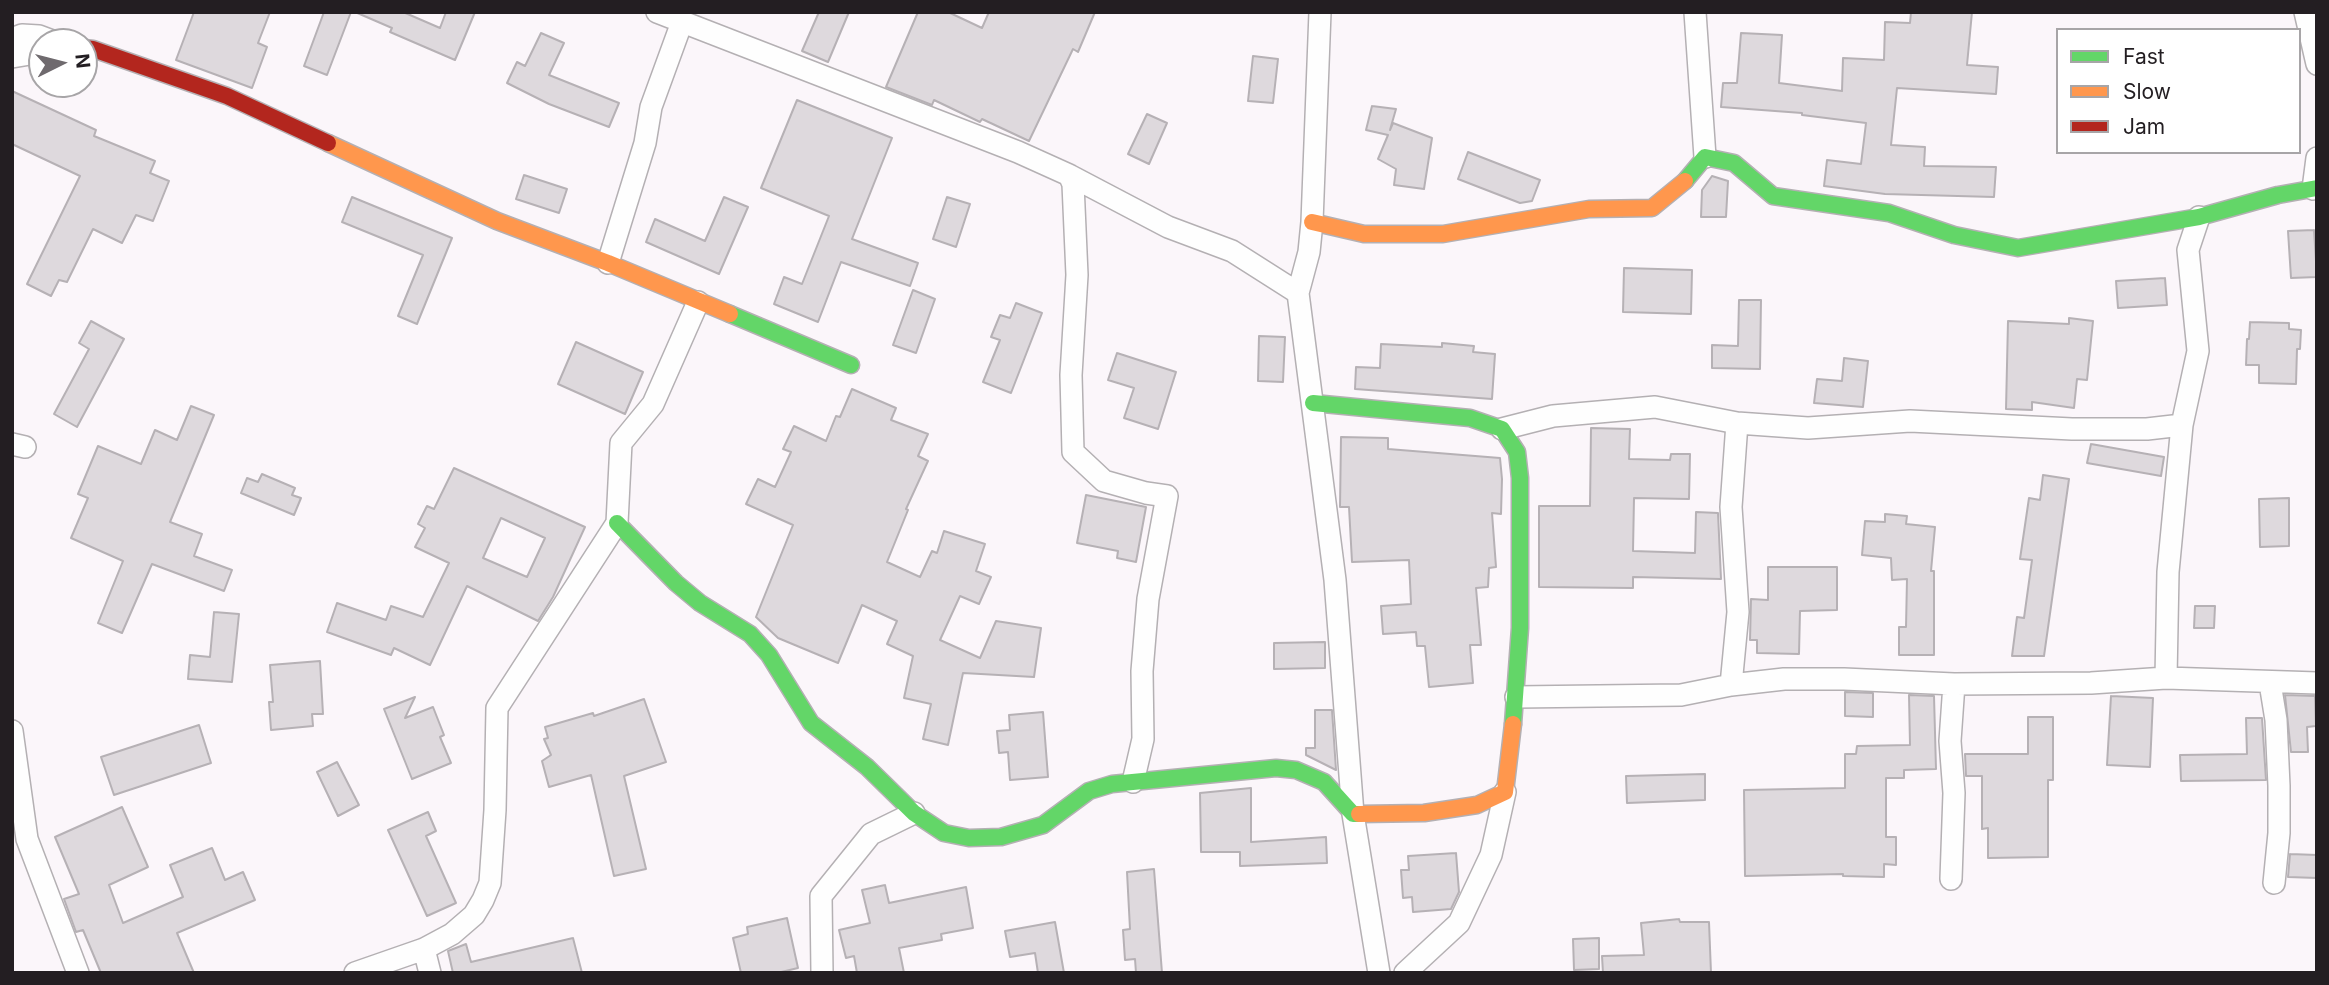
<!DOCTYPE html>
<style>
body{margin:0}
#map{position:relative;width:2329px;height:985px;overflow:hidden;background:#fbf6fa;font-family:Inter,sans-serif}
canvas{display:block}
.frame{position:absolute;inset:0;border:14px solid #231e22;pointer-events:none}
.legend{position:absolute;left:2056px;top:28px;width:245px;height:126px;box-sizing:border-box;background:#fff;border:2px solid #a7a5a7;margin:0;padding:9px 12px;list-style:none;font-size:21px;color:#231e22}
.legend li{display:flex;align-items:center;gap:14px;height:35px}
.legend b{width:35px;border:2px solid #a7a5a7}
.north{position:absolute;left:28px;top:28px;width:70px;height:70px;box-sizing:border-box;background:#fff;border:2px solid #a7a5a7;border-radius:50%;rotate:84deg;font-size:19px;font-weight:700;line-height:28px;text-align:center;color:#231e22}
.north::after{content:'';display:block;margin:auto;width:24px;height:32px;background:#6f6a6e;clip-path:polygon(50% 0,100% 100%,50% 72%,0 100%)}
</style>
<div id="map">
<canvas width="2329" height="985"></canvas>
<div class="frame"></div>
<ul class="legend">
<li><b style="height:9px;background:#63d668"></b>Fast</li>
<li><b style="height:9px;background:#ff974d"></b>Slow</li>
<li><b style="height:9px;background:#b3261e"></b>Jam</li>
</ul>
<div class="north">N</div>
</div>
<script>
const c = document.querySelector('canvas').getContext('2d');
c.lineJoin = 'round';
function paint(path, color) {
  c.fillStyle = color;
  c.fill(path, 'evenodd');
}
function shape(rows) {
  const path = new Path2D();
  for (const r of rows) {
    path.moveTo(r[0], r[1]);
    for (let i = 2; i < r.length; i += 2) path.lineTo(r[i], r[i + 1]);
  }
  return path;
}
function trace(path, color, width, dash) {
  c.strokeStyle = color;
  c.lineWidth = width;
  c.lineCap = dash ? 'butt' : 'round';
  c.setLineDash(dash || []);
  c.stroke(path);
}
const building = shape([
 [194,12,270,12,258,43,267,47,252,88,176,60,194,12],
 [324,12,351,12,327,75,304,66,324,12],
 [355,12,403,12,440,28,446,12,475,12,455,60,390,32,392,28,355,12],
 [819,12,849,12,828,62,802,51,819,12],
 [918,12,948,12,982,28,989,12,1095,12,1078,52,1073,49,1029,141,982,119,980,122,934,100,932,105,886,87,918,12],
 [1911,12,1972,12,1967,65,1998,67,1996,94,1897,88,1891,145,1925,147,1924,166,1996,167,1994,197,1885,194,1824,186,1827,160,1861,164,1866,123,1802,115,1802,113,1721,107,1723,83,1737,83,1741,33,1782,35,1779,83,1842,91,1843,58,1884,60,1885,22,1910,23,1911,12],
 [541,33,564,43,549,75,619,103,609,127,549,104,507,83,517,62,525,66,541,33],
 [1253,56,1278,59,1273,103,1248,101,1253,56],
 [12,91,96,130,94,136,155,161,150,173,169,181,153,221,136,215,122,243,93,229,67,282,59,280,51,296,27,284,80,176,12,144,12,91],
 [797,100,892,138,852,239,918,263,910,286,841,262,818,322,774,304,784,277,802,284,829,216,761,188,797,100],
 [1372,106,1396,109,1390,130,1393,123,1432,138,1424,189,1394,185,1396,169,1378,159,1388,135,1366,130,1372,106],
 [1147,114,1167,123,1149,164,1128,154,1147,114],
 [1468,152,1540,180,1532,201,1520,203,1458,179,1468,152],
 [524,175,567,189,559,213,516,199,524,175],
 [1712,176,1728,181,1726,217,1701,217,1702,190,1712,176],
 [352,197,452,238,417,324,398,316,423,255,342,222,352,197],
 [724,197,748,207,719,274,646,242,655,219,705,241,724,197],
 [947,197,970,204,956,247,933,239,947,197],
 [2314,230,2317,277,2291,278,2288,231,2314,230],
 [1624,268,1692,270,1691,314,1623,312,1624,268],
 [2165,278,2167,305,2118,308,2116,281,2165,278],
 [913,290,935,299,916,353,893,345,913,290],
 [1739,300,1761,300,1760,369,1712,368,1712,345,1738,346,1739,300],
 [1016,303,1042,313,1011,393,983,382,1000,340,991,337,1000,315,1010,318,1016,303],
 [2069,318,2093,321,2087,380,2077,379,2074,408,2032,402,2032,410,2006,409,2008,321,2069,324,2069,318],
 [91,321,124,339,77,427,54,414,89,349,79,343,91,321],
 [2250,322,2289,323,2289,329,2301,330,2300,349,2297,349,2296,384,2259,383,2259,365,2246,365,2247,339,2249,339,2250,322],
 [1259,336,1285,337,1283,382,1258,381,1259,336],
 [576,342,643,372,625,414,558,384,576,342],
 [1442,343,1474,346,1473,352,1495,354,1492,399,1355,389,1356,367,1380,368,1381,344,1442,347,1442,343],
 [1117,353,1176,372,1158,429,1124,418,1134,388,1108,380,1117,353],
 [1844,358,1868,361,1863,407,1814,403,1817,379,1842,381,1844,358],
 [852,389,896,408,891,420,928,434,918,456,928,461,906,509,908,510,887,562,920,577,932,551,937,553,944,531,985,544,976,571,991,577,979,604,960,596,940,640,980,658,996,621,1041,628,1034,677,963,673,948,745,923,739,931,704,904,698,913,656,887,644,897,621,862,605,838,663,778,638,756,617,793,525,746,504,758,479,775,487,791,452,783,449,794,426,826,441,836,416,840,417,852,389],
 [191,406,214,415,170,522,202,534,194,556,232,570,224,591,152,564,122,633,98,623,123,561,71,538,88,498,78,494,98,446,141,464,155,430,177,440,191,406],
 [1591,428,1630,429,1629,459,1670,460,1671,454,1690,454,1689,499,1634,498,1633,551,1695,553,1696,512,1718,513,1721,579,1633,577,1633,588,1539,587,1539,506,1590,506,1591,428],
 [1341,437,1388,438,1388,449,1500,458,1502,479,1501,514,1492,513,1496,567,1489,568,1488,587,1476,588,1481,645,1470,645,1473,683,1429,687,1425,646,1417,646,1416,632,1383,634,1381,606,1411,604,1409,560,1352,562,1349,507,1340,507,1341,437],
 [2091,444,2164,457,2161,476,2087,463,2091,444],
 [454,468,585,527,553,597,538,621,467,586,430,665,394,648,391,655,327,632,337,603,386,620,391,606,423,617,449,563,415,547,425,528,418,524,427,506,434,509,454,468],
 [501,518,545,538,527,577,483,558,501,518],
 [262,474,295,488,292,495,301,498,294,515,241,493,247,478,258,482,262,474],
 [2043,475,2069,479,2044,656,2012,656,2017,617,2024,618,2032,560,2020,559,2029,498,2040,500,2043,475],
 [1086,495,1146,507,1136,562,1117,558,1118,551,1077,543,1086,495],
 [2289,498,2289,546,2260,547,2259,499,2289,498],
 [1885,514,1907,516,1906,524,1935,527,1931,571,1934,571,1934,655,1899,655,1899,627,1906,627,1907,579,1892,580,1891,558,1862,555,1865,521,1885,522,1885,514],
 [1768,567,1837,567,1837,610,1800,611,1799,654,1757,653,1757,640,1750,640,1751,599,1768,600,1768,567],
 [2195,606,2215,606,2214,628,2194,628,2195,606],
 [214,612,239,614,232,682,188,679,190,655,210,657,214,612],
 [1325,642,1325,668,1274,669,1274,643,1325,642],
 [320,661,323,714,312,714,313,726,271,730,269,702,273,702,270,665,320,661],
 [1845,692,1873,693,1873,717,1845,716,1845,692],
 [1909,695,1934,696,1936,769,1904,770,1904,778,1886,778,1886,837,1896,837,1896,865,1884,864,1884,877,1843,876,1843,874,1745,876,1744,790,1845,788,1845,754,1856,754,1857,746,1910,745,1909,695],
 [2285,695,2315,696,2316,726,2307,727,2308,752,2291,752,2285,695],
 [2111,696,2153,698,2150,767,2107,765,2111,696],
 [415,697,405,718,433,707,444,735,440,737,451,763,412,779,384,709,415,697],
 [644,699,666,762,624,776,646,869,614,876,591,775,549,787,542,761,551,755,544,739,548,738,545,727,593,713,594,716,644,699],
 [1315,710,1332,710,1336,770,1306,755,1306,748,1315,748,1315,710],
 [1043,712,1048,777,1010,780,1008,752,999,753,997,731,1010,730,1009,715,1043,712],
 [2028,717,2053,717,2053,780,2048,780,2048,857,1988,858,1988,828,1982,829,1982,776,1966,776,1965,754,2028,754,2028,717],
 [2246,718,2262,718,2266,780,2181,781,2180,755,2247,754,2246,718],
 [199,725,211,763,114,795,101,757,199,725],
 [337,762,359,805,338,816,317,772,337,762],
 [1705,774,1705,800,1627,803,1626,776,1705,774],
 [1251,788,1251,842,1326,837,1327,863,1240,866,1240,852,1201,852,1200,793,1251,788],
 [122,807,148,867,109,885,123,923,183,897,170,865,212,848,225,880,243,872,255,900,177,933,194,973,101,973,83,930,76,932,64,899,79,894,55,837,122,807],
 [428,812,436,831,426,836,456,903,427,916,388,830,428,812],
 [1456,853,1459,892,1451,909,1413,912,1412,897,1403,898,1401,870,1409,870,1408,856,1456,853],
 [2290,854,2317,855,2317,878,2288,877,2290,854],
 [1154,869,1162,973,1136,973,1135,959,1125,960,1123,930,1130,929,1127,872,1154,869],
 [885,885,889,903,966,887,973,928,941,934,942,940,899,948,904,973,857,973,854,956,846,958,839,930,870,923,862,890,885,885],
 [787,918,798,968,777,973,741,973,733,938,748,934,747,927,787,918],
 [1679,919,1680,922,1709,922,1711,973,1603,973,1602,956,1644,955,1641,923,1679,919],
 [1055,922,1064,973,1038,973,1035,953,1010,957,1005,931,1055,922],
 [573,938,582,973,453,973,448,951,466,944,471,962,573,938],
 [1599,938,1599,969,1574,970,1573,939,1599,938]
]);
paint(building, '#ded9dd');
trace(building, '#b6b1b5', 2);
const street = shape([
 [657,12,1018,152,1069,175,1168,227,1232,251,1298,293],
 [1320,12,1312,222,1309,252,1298,293,1335,580,1353,814,1379,973],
 [1695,12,1705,157],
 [2305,12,2317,64],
 [12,39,22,35,39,36,55,42],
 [12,57,42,52],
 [1069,175,1073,184,1077,275,1071,375,1073,452,1104,481,1146,493,1167,496,1148,599,1142,671,1143,739,1133,782],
 [2313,189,2317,158],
 [608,263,645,143,651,107,682,22],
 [1502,429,1553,416,1655,407,1737,423,1808,428,1910,421,2072,429,2147,429,2182,425],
 [12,444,25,447],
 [2166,678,2168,572,2182,425,2198,351,2188,250,2199,217],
 [2270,683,2276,720,2279,786,2279,833,2274,883],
 [1731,685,1738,612,1731,507,1737,423],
 [1516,697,1681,695,1731,685,1784,679,1844,679,1954,684,2091,683,2166,678,2317,683],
 [12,731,27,839,78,973],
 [1951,879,1954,793,1950,741,1954,684],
 [424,949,430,973],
 [355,973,424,949,452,934,474,915,483,900,490,883,495,810,497,708,617,523,621,443,653,404,698,302],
 [822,973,821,896,871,834,914,813],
 [1405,973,1459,923,1491,855,1505,792]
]);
const fast = shape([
 [1685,181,1705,157,1734,163,1773,196,1889,213,1954,235,2018,248,2199,217,2278,195,2317,188],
 [730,314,851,365],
 [1313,403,1470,418,1502,429,1517,452,1520,478,1520,628,1513,724],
 [617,523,676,583,700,603,750,634,769,655,811,723,867,767,914,813,944,833,969,838,1001,837,1043,825,1089,791,1112,784,1276,768,1296,770,1324,782,1353,814,1359,814]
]);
const slow = shape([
 [328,143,497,221,608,263,730,314],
 [1312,222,1364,234,1443,234,1589,209,1652,208,1685,181],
 [1359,814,1424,813,1477,805,1505,792,1513,724]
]);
const jam = shape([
 [84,48,93,49,227,96,328,143]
]);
trace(street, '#b4b0b3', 24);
trace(fast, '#b4b0b3', 19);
trace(slow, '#b4b0b3', 19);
trace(jam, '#b4b0b3', 19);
trace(street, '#fefefe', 21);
trace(fast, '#63d668', 16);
trace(slow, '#ff974d', 16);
trace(jam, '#b3261e', 16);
</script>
